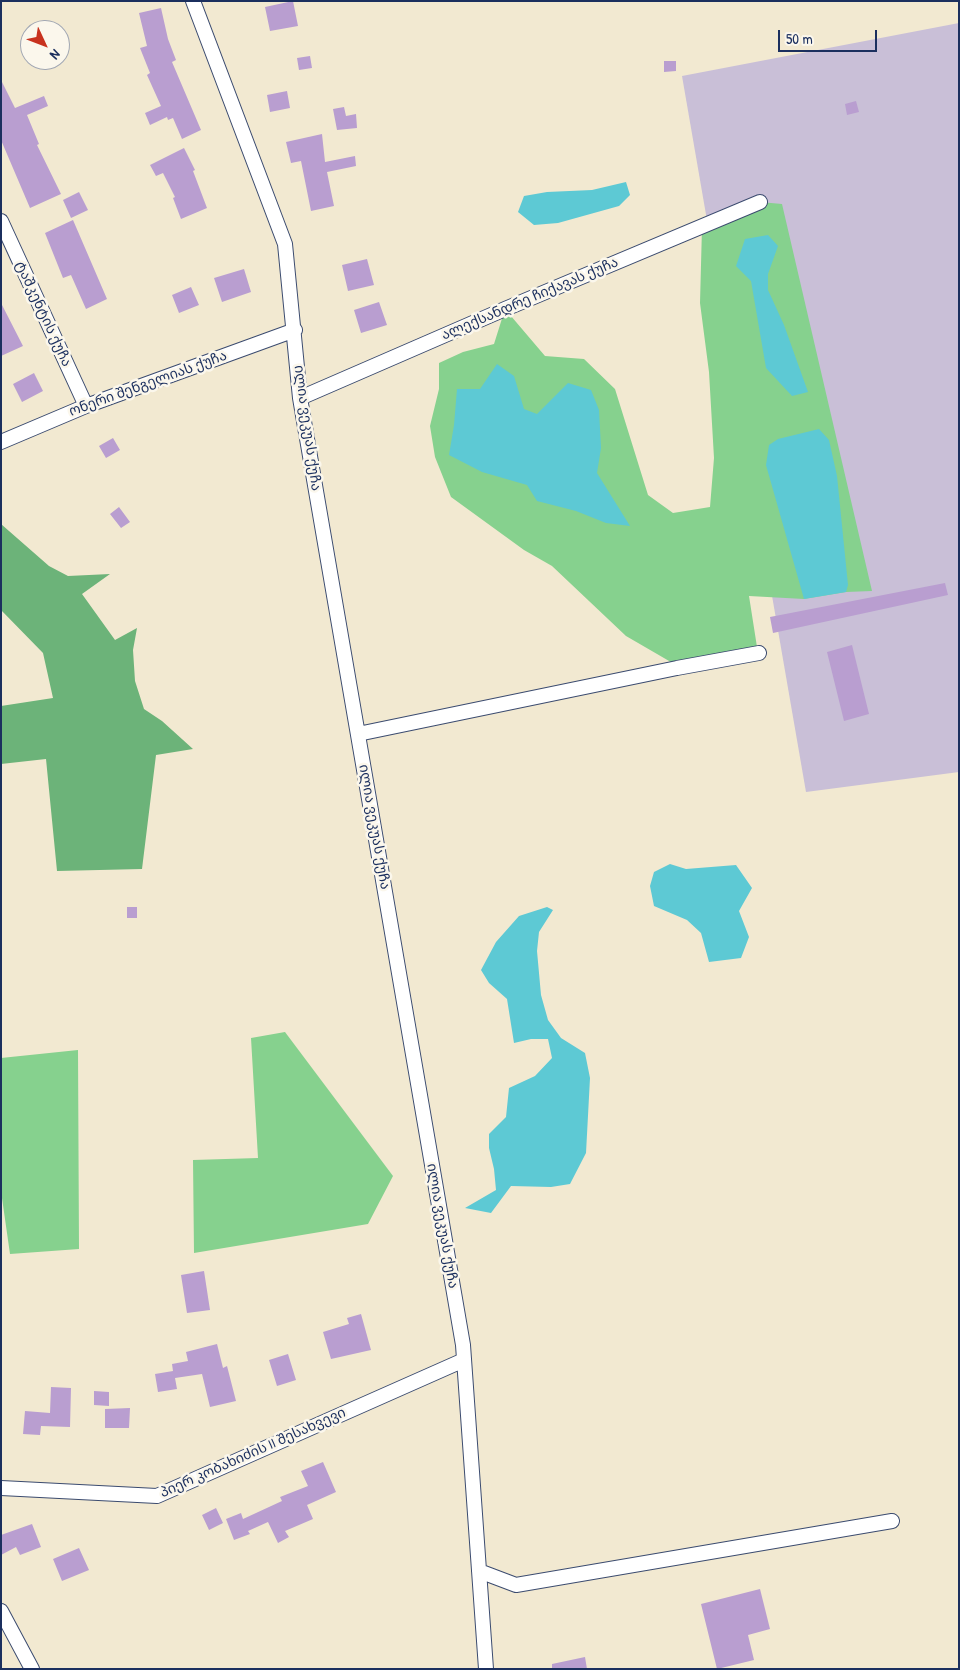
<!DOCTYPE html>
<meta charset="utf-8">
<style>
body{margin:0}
#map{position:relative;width:960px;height:1670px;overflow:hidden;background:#f2e9d1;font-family:"Patrick Hand",sans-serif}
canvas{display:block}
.frame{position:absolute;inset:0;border:2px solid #1b2f5e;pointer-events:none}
.north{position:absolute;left:20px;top:20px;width:50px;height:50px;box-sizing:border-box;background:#fbf7ec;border:1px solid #a1a7b3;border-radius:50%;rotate:133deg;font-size:14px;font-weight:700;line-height:20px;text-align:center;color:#1b2f5e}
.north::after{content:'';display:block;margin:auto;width:18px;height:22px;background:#c8321e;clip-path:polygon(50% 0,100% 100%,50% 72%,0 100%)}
.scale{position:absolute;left:778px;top:30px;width:99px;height:22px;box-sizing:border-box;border:2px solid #1b2f5e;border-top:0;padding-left:6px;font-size:15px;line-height:18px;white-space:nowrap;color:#1b2f5e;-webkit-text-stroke:4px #fbf7ec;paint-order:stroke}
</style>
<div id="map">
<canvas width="960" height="1670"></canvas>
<div class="frame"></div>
<div class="north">N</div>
<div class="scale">50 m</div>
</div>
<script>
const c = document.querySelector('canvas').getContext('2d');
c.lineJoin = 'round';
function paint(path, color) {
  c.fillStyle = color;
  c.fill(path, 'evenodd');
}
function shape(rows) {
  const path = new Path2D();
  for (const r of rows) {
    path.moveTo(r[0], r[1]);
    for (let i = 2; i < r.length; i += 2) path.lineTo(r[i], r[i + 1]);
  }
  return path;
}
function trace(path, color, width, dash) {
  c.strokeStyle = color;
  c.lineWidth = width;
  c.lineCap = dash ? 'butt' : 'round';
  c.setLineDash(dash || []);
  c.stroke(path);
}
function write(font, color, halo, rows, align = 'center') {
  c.font = font + ' "Patrick Hand","Noto Sans Georgian",sans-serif';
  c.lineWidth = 5;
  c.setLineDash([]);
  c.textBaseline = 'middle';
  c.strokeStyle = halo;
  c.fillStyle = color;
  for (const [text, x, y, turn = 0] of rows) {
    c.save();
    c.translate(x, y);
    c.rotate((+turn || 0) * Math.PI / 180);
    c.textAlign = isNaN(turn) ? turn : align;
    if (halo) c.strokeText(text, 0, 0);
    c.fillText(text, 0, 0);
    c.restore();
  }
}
paint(shape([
 [959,23,959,772,806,792,682,76]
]), '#c9bfd7');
paint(shape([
 [760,202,782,204,872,591,846,592,804,599,749,596,757,647,676,665,626,636,552,566,524,550,451,497,435,457,430,426,439,389,439,363,463,352,494,344,505,309,545,356,584,359,615,389,648,495,673,513,710,507,714,458,709,372,700,303,702,227],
 [285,1032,393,1176,368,1224,194,1253,193,1160,258,1158,251,1038],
 [78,1050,79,1249,10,1254,1,1191,1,1058]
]), '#86d18e');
paint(shape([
 [1,524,49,566,68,576,110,574,82,594,115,640,137,628,133,650,135,681,144,709,162,721,193,749,156,755,142,869,57,871,46,759,1,764,1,706,53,698,43,653,1,610]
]), '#6cb379');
paint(shape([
 [626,182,630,195,619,206,558,223,534,225,518,212,524,196,547,192,592,190],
 [768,235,778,246,768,274,768,290,784,325,808,392,792,396,766,368,751,281,736,266,745,239],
 [497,364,514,376,524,409,537,414,568,383,591,390,599,410,601,448,597,473,630,526,606,523,576,511,537,501,527,485,482,472,449,455,454,425,457,389,480,389],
 [819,429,829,440,837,476,848,585,846,592,804,599,766,465,769,445,778,439],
 [670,864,686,869,736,865,752,888,739,911,749,937,741,958,709,962,701,933,687,920,654,906,650,886,654,872],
 [547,907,553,910,539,932,537,951,541,995,548,1020,561,1038,585,1053,590,1078,586,1153,570,1184,551,1187,511,1186,491,1213,465,1208,496,1190,494,1169,489,1148,489,1134,506,1117,509,1088,535,1076,552,1058,548,1039,531,1039,514,1043,507,999,489,983,481,970,496,942,519,916]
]), '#5dc9d4');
paint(shape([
 [293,1,298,26,270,31,265,7],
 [161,8,168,39,176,60,172,62,201,130,182,139,173,118,168,120,167,117,150,125,145,113,161,106,147,75,150,73,140,48,147,46,139,13],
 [310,56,312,68,299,70,297,58],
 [664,61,676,61,676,71,664,72],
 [1,80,15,108,44,96,48,106,27,115,39,144,37,145,61,194,30,208,1,140],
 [287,91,290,108,270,112,267,95],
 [856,101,859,112,847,115,845,104],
 [344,107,346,116,356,114,357,128,337,130,333,109],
 [322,134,325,162,355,156,356,166,327,172,334,206,311,211,301,161,291,163,286,142],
 [184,148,195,170,193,171,207,208,181,219,173,198,175,197,163,173,156,176,150,165],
 [79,192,88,210,71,218,63,200],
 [73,220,107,299,86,309,71,275,63,278,45,233],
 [367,259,374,285,348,291,342,265],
 [244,269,251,292,222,302,214,278],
 [191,287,199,305,179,313,172,295],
 [379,302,387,325,361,333,354,310],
 [1,303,23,346,1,356],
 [34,373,43,391,22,402,13,384],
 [113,438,120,450,106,458,99,446],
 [119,507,130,522,121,528,110,514],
 [945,583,948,595,773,633,770,617],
 [852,645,869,714,844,721,827,652],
 [127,907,137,907,137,918,127,918],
 [204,1271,210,1310,187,1313,181,1275],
 [361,1314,371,1350,331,1359,323,1332,349,1324,347,1318],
 [217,1344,223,1368,227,1366,236,1401,210,1407,202,1374,175,1378,177,1389,158,1392,155,1374,173,1371,172,1364,188,1361,186,1352],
 [288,1354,296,1380,277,1386,269,1360],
 [51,1387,71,1388,70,1427,41,1426,40,1435,23,1434,25,1411,50,1413],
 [94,1391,109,1392,109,1406,94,1405],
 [130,1408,129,1428,105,1428,105,1409],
 [323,1462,336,1492,307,1505,313,1519,285,1531,289,1537,278,1543,268,1522,248,1531,250,1534,234,1540,226,1519,241,1513,243,1519,282,1501,280,1497,308,1486,301,1471],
 [216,1508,223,1523,209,1530,202,1515],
 [32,1524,41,1547,20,1555,16,1547,1,1555,1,1535],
 [79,1548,89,1570,62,1581,53,1559],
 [760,1589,770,1629,748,1635,754,1660,717,1669,701,1604],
 [585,1657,587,1669,552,1669,552,1664]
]), '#b99ed0');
const street = shape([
 [193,1,285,244,300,398,463,1345,486,1669],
 [1,221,86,406],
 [300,398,505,309,760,202],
 [1,442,86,406,295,330],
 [358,734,677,668,759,653],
 [1,1488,157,1496,464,1360],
 [479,1571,516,1585,892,1521],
 [1,1611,32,1669]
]);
trace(street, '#3b4b6f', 16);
trace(street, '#fff', 14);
write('14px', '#1b2f5e', '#fbf7ec', [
 ["ალექსანდრე ჩიქავას ქუჩა",530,299,-23],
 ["ტაშკენტის ქუჩა",43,314,65],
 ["ონერი შენგელიას ქუჩა",148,384,-20],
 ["ილია ვეკუას ქუჩა",307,428,82],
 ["ილია ვეკუას ქუჩა",374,827,80],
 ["ილია ვეკუას ქუჩა",442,1226,80],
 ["პიერ კობახიძის II შესახვევი",253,1453,-24]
]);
</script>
